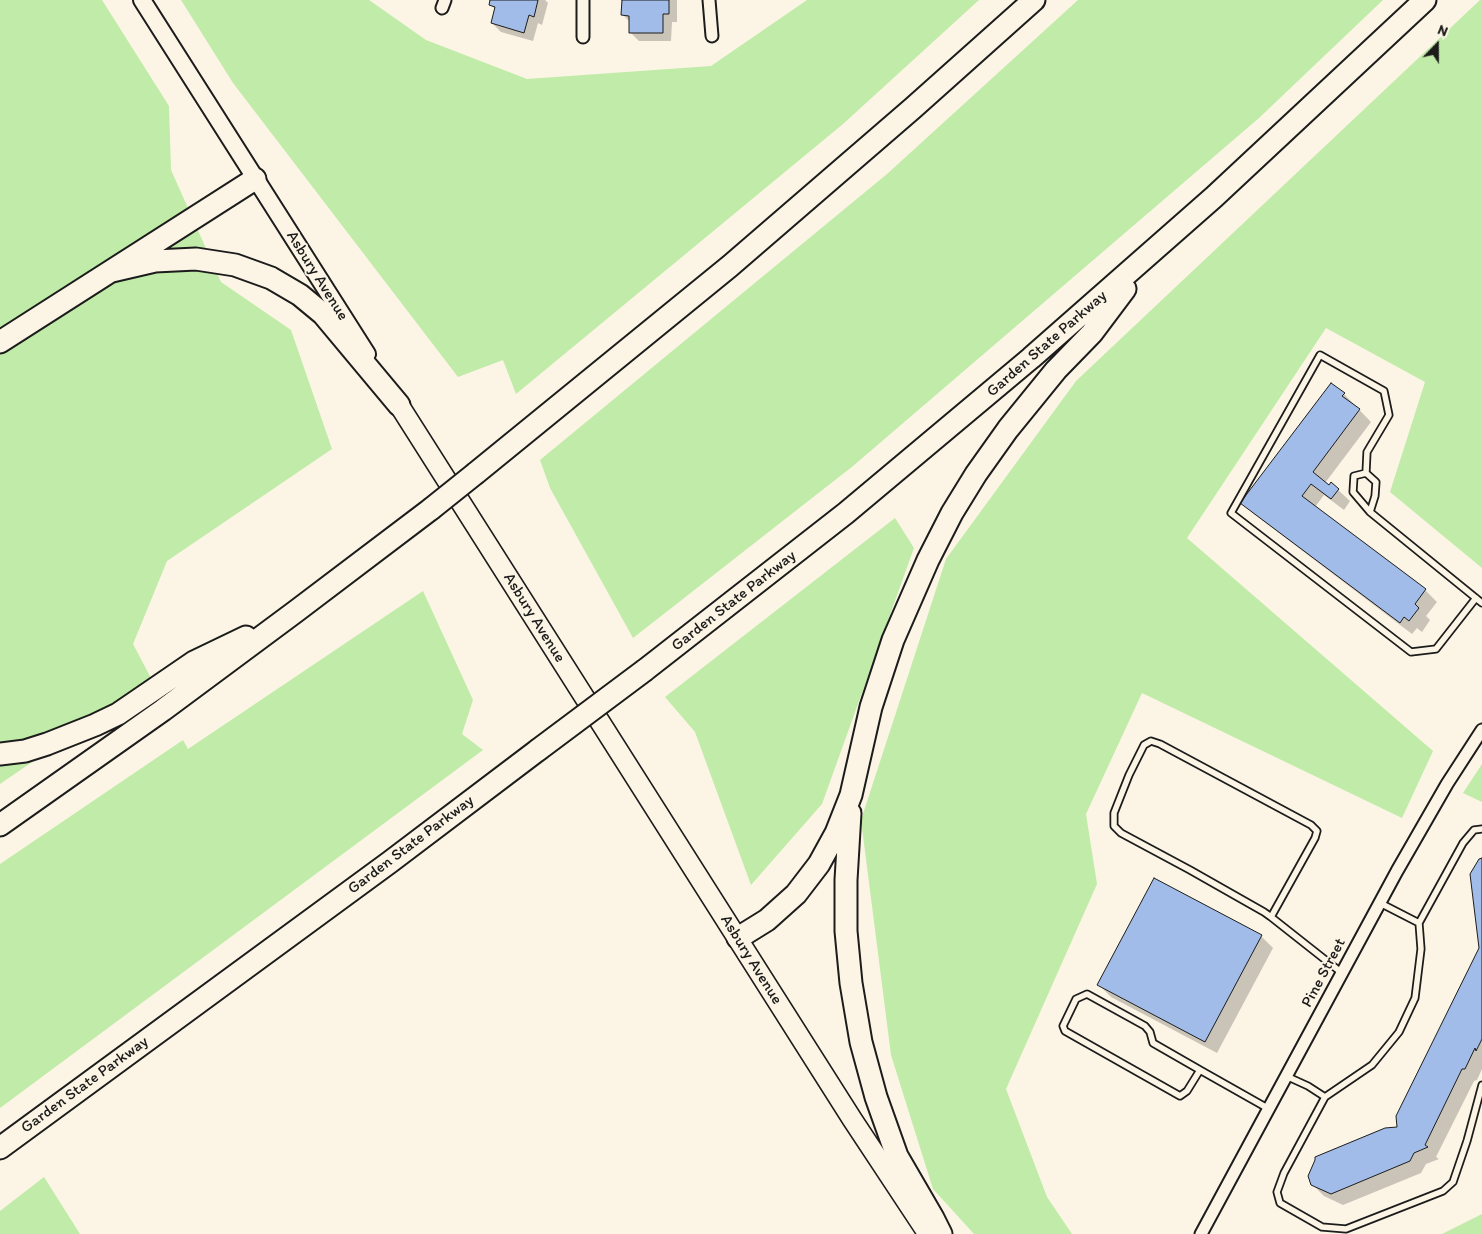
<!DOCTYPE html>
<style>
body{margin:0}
#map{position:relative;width:1482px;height:1234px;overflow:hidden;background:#fcf5e5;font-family:Itim,sans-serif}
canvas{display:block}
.north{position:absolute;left:1412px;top:20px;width:50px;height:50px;-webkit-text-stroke:4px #fcf5e5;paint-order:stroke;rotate:22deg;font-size:14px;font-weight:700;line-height:20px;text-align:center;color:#1c1c1c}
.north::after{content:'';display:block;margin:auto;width:18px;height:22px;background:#1c1c1c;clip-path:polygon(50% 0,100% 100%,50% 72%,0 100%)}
</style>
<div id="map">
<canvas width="1482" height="1234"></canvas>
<div class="north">N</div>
</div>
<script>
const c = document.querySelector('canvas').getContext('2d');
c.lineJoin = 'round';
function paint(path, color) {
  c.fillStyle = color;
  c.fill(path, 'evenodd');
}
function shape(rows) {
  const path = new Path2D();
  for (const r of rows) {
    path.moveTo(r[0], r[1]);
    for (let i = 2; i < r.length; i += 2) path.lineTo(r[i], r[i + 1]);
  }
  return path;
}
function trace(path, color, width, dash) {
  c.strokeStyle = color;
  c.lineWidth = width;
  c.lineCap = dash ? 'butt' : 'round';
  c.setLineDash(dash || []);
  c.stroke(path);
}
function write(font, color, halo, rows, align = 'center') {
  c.font = font + ' Itim,sans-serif';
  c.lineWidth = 4;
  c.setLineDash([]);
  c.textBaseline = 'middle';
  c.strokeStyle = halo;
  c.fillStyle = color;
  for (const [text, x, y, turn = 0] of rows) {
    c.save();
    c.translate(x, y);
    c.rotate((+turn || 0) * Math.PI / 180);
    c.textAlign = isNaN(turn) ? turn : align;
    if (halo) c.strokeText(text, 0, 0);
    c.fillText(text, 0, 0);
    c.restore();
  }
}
paint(shape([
 [0,0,102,0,169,106,171,170,221,282,291,330,332,449,167,561,133,644,152,680,0,784],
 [181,0,369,0,426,40,527,79,711,66,807,0,979,0,843,124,516,394,503,360,458,377,233,83],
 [1078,0,1383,0,1259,118,853,466,633,638,550,488,540,460,887,174],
 [1480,0,1482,0,1482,568,1390,492,1425,382,1326,328,1187,538,1433,751,1402,818,1142,693,1086,814,1097,884,1006,1089,1047,1197,1072,1234,974,1234,933,1189,891,1055,861,820,946,559,1076,381],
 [895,518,914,548,822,804,751,885,695,732,665,697],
 [423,591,473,700,462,734,483,750,0,1108,0,864,183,740,188,749],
 [1482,764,1482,802,1463,793],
 [44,1177,80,1234,0,1234,0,1211],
 [1482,1214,1482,1234,1442,1234]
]), '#c0eba8');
paint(shape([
 [491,0,545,0,548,3,542,25,538,23,533,41,501,32,492,23,496,10,490,4],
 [623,0,677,0,677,22,672,22,671,41,639,41,630,32,630,22,623,15],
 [1344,394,1371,422,1325,483,1338,490,1350,501,1344,510,1324,495,1315,507,1425,590,1437,602,1426,616,1430,620,1422,632,1417,628,1412,634,1254,514,1242,503],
 [1482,860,1482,1069,1477,1080,1474,1081,1436,1157,1439,1159,1426,1164,1421,1173,1343,1205,1324,1196,1312,1184,1399,1128,1481,948],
 [1261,936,1273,948,1217,1053,1111,997,1099,985]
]), '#0003');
const building = shape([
 [490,0,538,0,534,17,529,15,524,33,491,23,495,7,489,5,490,0],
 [622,0,669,0,669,14,663,14,663,33,629,33,629,16,621,15,622,0],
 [1331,383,1345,393,1342,396,1360,409,1313,472,1329,485,1331,482,1339,489,1331,499,1311,484,1302,496,1426,589,1415,604,1419,608,1409,621,1404,617,1400,623,1240,503,1331,383],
 [1482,858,1482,1039,1476,1051,1475,1048,1465,1069,1462,1069,1425,1145,1428,1147,1414,1153,1410,1161,1331,1194,1311,1185,1308,1176,1315,1160,1315,1157,1385,1128,1397,1127,1396,1116,1479,948,1470,874,1479,859,1482,858],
 [1154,878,1262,935,1205,1042,1097,985,1154,878]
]);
paint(building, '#a1bce8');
trace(building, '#1c1c1c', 1);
const service = shape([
 [1366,473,1367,452,1389,415,1384,391,1320,355,1231,513,1411,652,1436,649,1476,598],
 [1370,512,1375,496,1376,482,1366,473,1354,476,1353,492,1370,512,1482,603],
 [1482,829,1474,830,1463,843,1419,923,1421,949,1415,998,1399,1032,1372,1065,1325,1097,1284,1173,1277,1192,1280,1203,1322,1227,1346,1229,1443,1191,1453,1182,1467,1141,1482,1085],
 [1380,903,1419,923],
 [1271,917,1315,838,1317,831,1311,825,1160,744,1151,741,1144,745,1129,775,1114,813,1114,826,1121,833,1190,870,1264,912,1271,917,1342,973],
 [1200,1070,1153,1043,1150,1032,1145,1026,1087,994,1076,999,1063,1026,1065,1031,1180,1096,1187,1091,1200,1070,1269,1109],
 [1286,1076,1308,1086,1325,1097]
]);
const minor = shape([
 [583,0,583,37],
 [709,0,712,36],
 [442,8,445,0],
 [1201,1234,1397,871,1447,784,1482,730]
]);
const secondary = shape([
 [142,0,367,354]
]);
const primary = shape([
 [399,405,852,1119,928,1234]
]);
const motorway = shape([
 [112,271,155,261,196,259,235,265,271,278,300,295,323,314,399,405],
 [0,342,255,179],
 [476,473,730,266,913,108,1034,0],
 [645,670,846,513,1031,358,1214,197,1425,0],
 [0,754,25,751,47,744,95,725,118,714,194,662,246,637],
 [850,813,846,880,846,931,851,983,861,1042,876,1097,897,1156,933,1218,941,1234],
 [0,825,163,710,295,612,431,509],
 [738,938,767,920,796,894,819,864,836,833,851,795,871,707,893,640,928,560,952,513,976,474,1008,429,1056,370,1092,333,1125,289],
 [0,1148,390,862,538,750]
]);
trace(service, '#1c1c1c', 9);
trace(minor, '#1c1c1c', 15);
trace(secondary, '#1c1c1c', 20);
trace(primary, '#1c1c1c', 22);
trace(motorway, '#1c1c1c', 25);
trace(service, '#fcf5e5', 5.5);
trace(minor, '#fcf5e5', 11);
trace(secondary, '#fcf5e5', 16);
trace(primary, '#fcf5e5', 19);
trace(motorway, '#fcf5e5', 21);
const motorwayBridge = shape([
 [431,509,476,473],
 [538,750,645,670]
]);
trace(motorwayBridge, '#1c1c1c', 25, []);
trace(motorwayBridge, '#fcf5e5', 21);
write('16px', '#1c1c1c', '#fcf5e5', [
 ["Asbury Avenue",317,276,58],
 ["Garden State Parkway",1047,344,-41],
 ["Garden State Parkway",734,601,-38],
 ["Asbury Avenue",534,618,58],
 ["Garden State Parkway",411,845,-37],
 ["Asbury Avenue",751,960,58],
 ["Pine Street",1324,973,-62],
 ["Garden State Parkway",85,1085,-36]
]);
</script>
